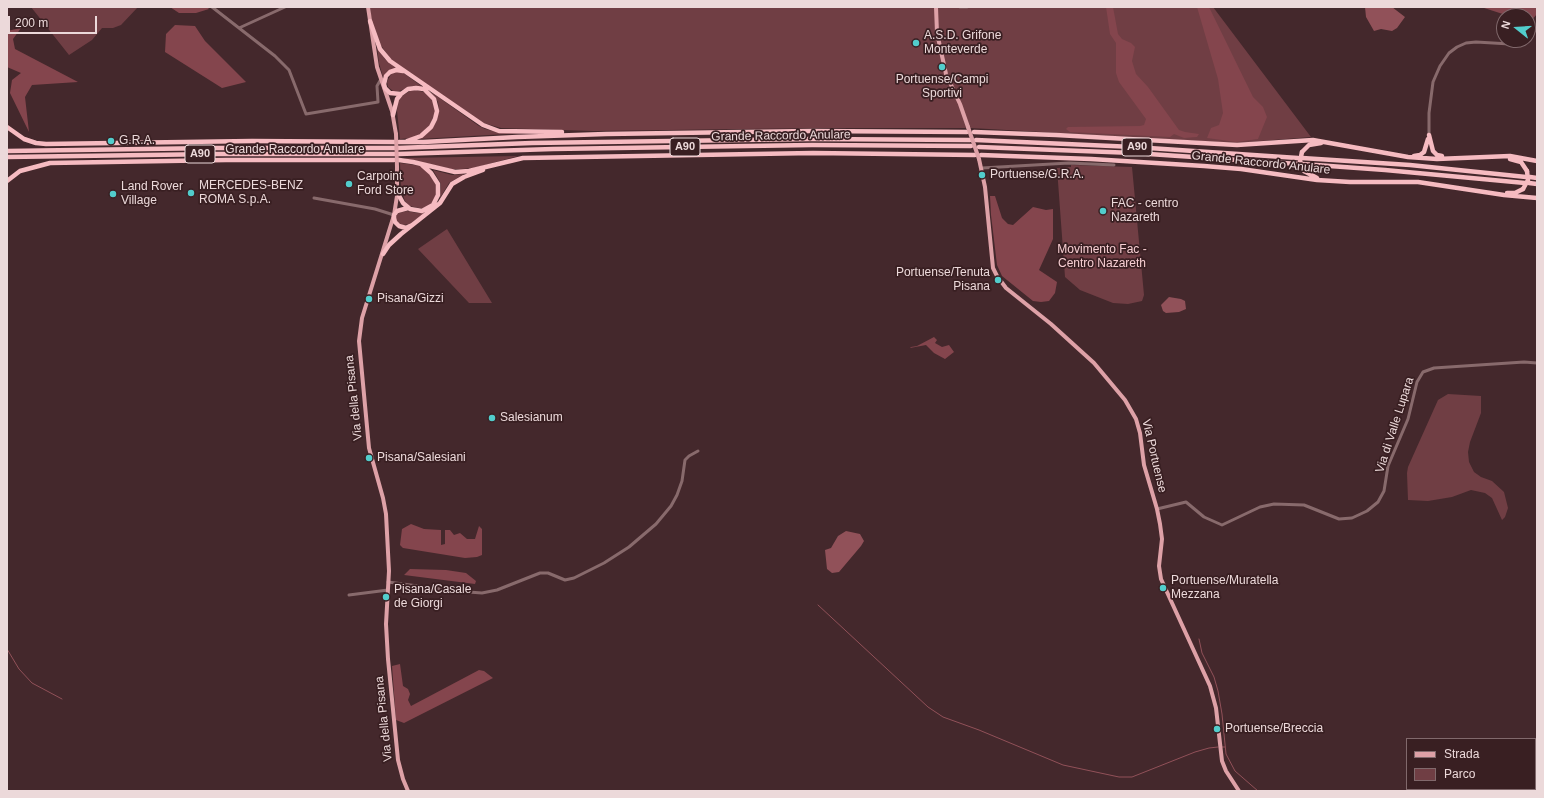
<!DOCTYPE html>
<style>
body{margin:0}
#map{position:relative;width:1544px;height:798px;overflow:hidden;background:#44282c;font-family:Helvetica,sans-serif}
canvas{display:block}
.frame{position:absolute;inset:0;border:8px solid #ecd9da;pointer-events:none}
.legend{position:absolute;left:1406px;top:738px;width:130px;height:52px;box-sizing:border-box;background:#391f22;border:1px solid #81696c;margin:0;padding:5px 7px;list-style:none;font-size:12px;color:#ecd9da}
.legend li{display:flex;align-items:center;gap:8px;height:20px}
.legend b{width:20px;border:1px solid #81696c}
.north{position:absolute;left:1496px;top:8px;width:40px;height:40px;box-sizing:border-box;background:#391f22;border:1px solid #81696c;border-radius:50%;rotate:287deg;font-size:11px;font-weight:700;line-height:16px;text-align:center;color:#ecd9da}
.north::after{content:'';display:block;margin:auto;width:14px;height:18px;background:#52cdcc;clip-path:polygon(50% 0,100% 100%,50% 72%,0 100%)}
.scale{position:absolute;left:8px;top:16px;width:89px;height:18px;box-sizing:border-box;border:2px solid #ecd9da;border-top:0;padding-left:5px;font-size:12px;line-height:14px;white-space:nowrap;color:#ecd9da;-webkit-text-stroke:3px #391f22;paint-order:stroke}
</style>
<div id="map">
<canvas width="1544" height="798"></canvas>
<div class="frame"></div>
<ul class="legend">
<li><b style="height:5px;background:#dea1a7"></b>Strada</li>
<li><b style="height:11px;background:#703e44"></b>Parco</li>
</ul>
<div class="north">N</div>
<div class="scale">200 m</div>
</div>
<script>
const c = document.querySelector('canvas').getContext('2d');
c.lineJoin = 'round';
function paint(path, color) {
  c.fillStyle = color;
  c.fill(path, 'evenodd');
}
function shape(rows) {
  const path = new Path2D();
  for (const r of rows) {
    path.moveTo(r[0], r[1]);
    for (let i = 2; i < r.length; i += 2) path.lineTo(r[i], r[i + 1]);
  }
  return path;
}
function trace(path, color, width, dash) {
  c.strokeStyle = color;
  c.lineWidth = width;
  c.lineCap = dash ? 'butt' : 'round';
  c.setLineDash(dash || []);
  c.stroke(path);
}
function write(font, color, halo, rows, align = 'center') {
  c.font = font + ' Helvetica,sans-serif';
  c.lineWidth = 3.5;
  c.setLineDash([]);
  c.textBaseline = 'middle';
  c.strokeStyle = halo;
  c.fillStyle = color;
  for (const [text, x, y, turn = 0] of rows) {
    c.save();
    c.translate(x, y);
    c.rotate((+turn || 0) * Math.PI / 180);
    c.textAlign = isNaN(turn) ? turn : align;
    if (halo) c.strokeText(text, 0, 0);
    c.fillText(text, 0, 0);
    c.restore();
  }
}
paint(shape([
 [31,7,138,7,121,25,113,28,102,28,92,40,69,55],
 [370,7,1213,7,1311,137,1236,143,971,128,819,128,594,131,501,128,480,122,392,61,380,44,372,23],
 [377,47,385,59,397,68,387,72,383,77,379,63],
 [395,72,402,72,424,88,413,86,399,91,393,91,388,87,387,82,391,74],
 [416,90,427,93,433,99,435,107,435,113,430,125,420,135,411,138,400,139,397,111,398,101,402,96,410,91],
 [431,92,479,126,485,129,497,132,524,133,419,139,433,127,439,110,438,102],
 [518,156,474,168,461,169,451,169,403,158],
 [400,163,422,166,427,170,436,184,437,193,433,202,429,206,424,208,419,208,409,206,405,201,401,189],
 [1071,165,1132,167,1144,295,1142,301,1128,304,1113,303,1080,290,1065,277,1057,168,1071,167],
 [433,170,452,175,464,174,449,183,440,198,441,184],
 [407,211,417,213,427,211,410,224,403,225,398,223,396,220,395,214],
 [447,229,492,303,469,303,418,249],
 [1448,394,1481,396,1481,413,1470,442,1468,452,1469,462,1474,472,1481,477,1492,481,1504,492,1508,508,1505,517,1502,520,1492,498,1485,493,1471,490,1452,497,1428,501,1408,500,1407,473,1408,467,1438,400]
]), '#703e44');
paint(shape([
 [170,7,207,7,209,9,196,13,179,13],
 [1106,7,1113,7,1118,34,1122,39,1131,43,1135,47,1132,61,1136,74,1148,87,1179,130,1185,132,1199,134,1197,137,1184,138,1174,134,1170,137,1070,132,1066,129,1068,127,1140,126,1144,125,1146,119,1119,82,1116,73,1116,43,1110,34],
 [1197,7,1209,7,1253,97,1263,107,1267,117,1258,139,1236,142,1207,138,1211,128,1219,125,1223,113,1218,79],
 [1481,7,1537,7,1537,14,1530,22,1528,22,1528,16,1509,16],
 [175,25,195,26,205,41,246,82,222,88,165,52,166,34],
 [21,28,13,39,15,49,78,82,32,85,25,97,29,132,10,93,12,80,21,73,7,67,7,31],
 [990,196,995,196,1002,218,1008,224,1013,225,1033,207,1046,210,1053,209,1053,239,1039,270,1057,282,1055,293,1049,301,1041,302,1033,301,1002,276,997,265,991,215],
 [934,337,937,340,935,343,942,347,949,345,954,352,945,359,934,353,926,345,910,348,911,347,917,346],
 [411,524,424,529,441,530,441,545,445,544,445,530,450,530,454,535,460,533,467,539,475,539,479,526,482,529,482,555,477,557,465,558,403,548,400,545,402,529],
 [410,569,446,570,466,573,476,581,475,584,404,575],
 [400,664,403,686,408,689,410,694,408,700,411,706,479,670,484,671,493,678,404,723,396,720,392,666]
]), '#84454d');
paint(shape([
 [1365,7,1392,7,1405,17,1397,28,1392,31,1381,29,1374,31,1366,17],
 [1169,297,1181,299,1185,301,1186,309,1179,312,1166,313,1163,311,1161,305],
 [846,531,860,534,864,541,861,546,839,572,832,573,827,569,825,550,831,548,838,536]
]), '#915159');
trace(shape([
 [818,605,928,707,943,717,979,730,1063,765,1119,777,1132,777,1195,752,1209,748,1218,747],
 [1199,639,1202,653,1214,677,1218,691,1222,714,1226,754,1235,771,1258,791],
 [7,649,19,669,32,683,62,699],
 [1221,747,1225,747]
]), '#915159', 1);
trace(shape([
 [212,7,275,56,289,70,306,114,378,102,377,86,381,79],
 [960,7,967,7],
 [239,28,285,7],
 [1528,37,1537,29],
 [1429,135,1429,113,1433,82,1440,66,1449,53,1457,47,1466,43,1476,42,1510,44,1523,40],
 [982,168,1069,163,1114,165],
 [314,198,375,209,394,215],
 [1157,509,1186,502,1204,517,1222,525,1260,507,1274,504,1304,505,1339,519,1352,518,1367,511,1378,502,1384,491,1388,466,1408,419,1417,382,1423,372,1434,368,1524,362,1537,363],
 [388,582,455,591,482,593,497,590,540,573,548,573,565,580,574,578,604,563,629,547,656,524,671,506,677,495,682,481,685,460,689,456,698,451],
 [349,595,388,590]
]), '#886a6c', 3);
trace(shape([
 [368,7,377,67,392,111,396,134],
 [936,7,937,33,946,74,960,104,968,127],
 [979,159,985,187,993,268,997,276,1006,288,1051,324,1094,363,1125,400,1136,419,1140,433,1144,465,1157,509,1160,524,1162,539,1159,566,1161,579,1210,686,1216,708,1222,761,1226,771,1239,791],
 [397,167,397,196,394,215,362,318,359,341,369,448,383,498,386,514,389,571,386,624,388,659,398,760,403,779,408,791]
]), '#dea1a7', 4);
trace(shape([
 [370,21,380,49,390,61,483,125,499,131,562,132],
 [401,94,390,93,385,88,384,84,386,76,390,72,396,70,403,71],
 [393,115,397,99,401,94,408,89,416,88,424,89,434,99,437,111,435,119,431,127,421,136,407,141],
 [7,127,24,139,36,143,46,144,252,141,394,142],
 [974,132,1056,135,1237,145,1313,140,1408,157,1437,159,1510,156,1537,161],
 [1429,135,1433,151,1437,155,1442,156],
 [976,140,1134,147,1298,158],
 [399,142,423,142,517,137,606,134,811,131,967,132],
 [979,147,1134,153,1298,164],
 [398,148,532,143,811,139,970,140],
 [7,151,214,148,394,148],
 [1302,152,1309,145,1321,143],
 [399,154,553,149,812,145,971,146],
 [981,155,1091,159,1204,166,1241,169,1317,180,1350,182,1418,182,1504,195,1537,198],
 [1414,156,1420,155,1424,152,1428,139],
 [7,157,217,154,394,154],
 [1302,158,1410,165,1526,177],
 [1510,159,1521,162,1527,171],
 [399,160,413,162,455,172,469,171,523,158,813,153,975,155],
 [1302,164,1385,170,1525,183],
 [1304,171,1317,178],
 [1530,177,1537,178],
 [7,181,20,171,50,163,226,160,394,160],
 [1529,183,1537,184],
 [397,192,403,203,410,209,422,211,433,205,438,195,438,184,431,173,422,165],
 [1507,193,1515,193,1523,189],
 [408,208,397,211,394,215,394,218,395,222,399,226,406,228,410,226],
 [383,254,389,245,401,234,440,203,452,184,464,177,483,170]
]), '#f6bbc1', 4.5);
trace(shape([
 [968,127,979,159],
 [396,134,397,167]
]), '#dea1a7', 4);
trace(shape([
 [1302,152,1300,161,1304,171],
 [1523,189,1528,180,1527,171]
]), '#f6bbc1', 4.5);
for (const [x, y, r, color] of [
 [916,43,4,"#52cdcc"],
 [942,67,4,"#52cdcc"],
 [111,141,4,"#52cdcc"],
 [982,175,4,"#52cdcc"],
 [349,184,4,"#52cdcc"],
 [191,193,4,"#52cdcc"],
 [113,194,4,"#52cdcc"],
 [1103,211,4,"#52cdcc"],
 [998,280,4,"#52cdcc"],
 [369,299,4,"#52cdcc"],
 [492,418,4,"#52cdcc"],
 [369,458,4,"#52cdcc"],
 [1163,588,4,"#52cdcc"],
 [386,597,4,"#52cdcc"],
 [1217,729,4,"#52cdcc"]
]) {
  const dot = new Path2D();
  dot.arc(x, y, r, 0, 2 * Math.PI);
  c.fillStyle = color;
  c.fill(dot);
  trace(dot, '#391f22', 1.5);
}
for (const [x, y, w] of [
 [685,147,30],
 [1137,147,30],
 [200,154,30]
]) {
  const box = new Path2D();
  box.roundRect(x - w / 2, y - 9, w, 18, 3);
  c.fillStyle = '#391f22';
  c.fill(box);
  trace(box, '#ecd9da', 1);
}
write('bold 11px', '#ecd9da', null, [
 ["A90",685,147],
 ["A90",1137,147],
 ["A90",200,154]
]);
write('12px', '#ecd9da', '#391f22', [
 ["A.S.D. Grifone",924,36],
 ["Monteverde",924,50],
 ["Portuense/Campi",942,80,"center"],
 ["Sportivi",942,94,"center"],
 ["G.R.A.",119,141],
 ["Portuense/G.R.A.",990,175],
 ["Carpoint",357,177],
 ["Ford Store",357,191],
 ["MERCEDES-BENZ",199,186],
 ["ROMA S.p.A.",199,200],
 ["Land Rover",121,187],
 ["Village",121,201],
 ["FAC - centro",1111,204],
 ["Nazareth",1111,218],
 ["Portuense/Tenuta",990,273,"right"],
 ["Pisana",990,287,"right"],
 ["Pisana/Gizzi",377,299],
 ["Salesianum",500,418],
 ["Pisana/Salesiani",377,458],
 ["Portuense/Muratella",1171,581],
 ["Mezzana",1171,595],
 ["Pisana/Casale",394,590],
 ["de Giorgi",394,604],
 ["Portuense/Breccia",1225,729]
], 'left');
write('12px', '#ecd9da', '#391f22', [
 ["Grande Raccordo Anulare",781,136,-1],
 ["Grande Raccordo Anulare",295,150],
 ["Grande Raccordo Anulare",1261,163,6],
 ["Via della Pisana",354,398,-96],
 ["Via di Valle Lupara",1395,425,-72],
 ["Via Portuense",1154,456,77],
 ["Via della Pisana",384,719,-96]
]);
write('12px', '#f7ced2', '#391f22', [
 ["Movimento Fac -",1102,250],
 ["Centro Nazareth",1102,264]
]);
</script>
